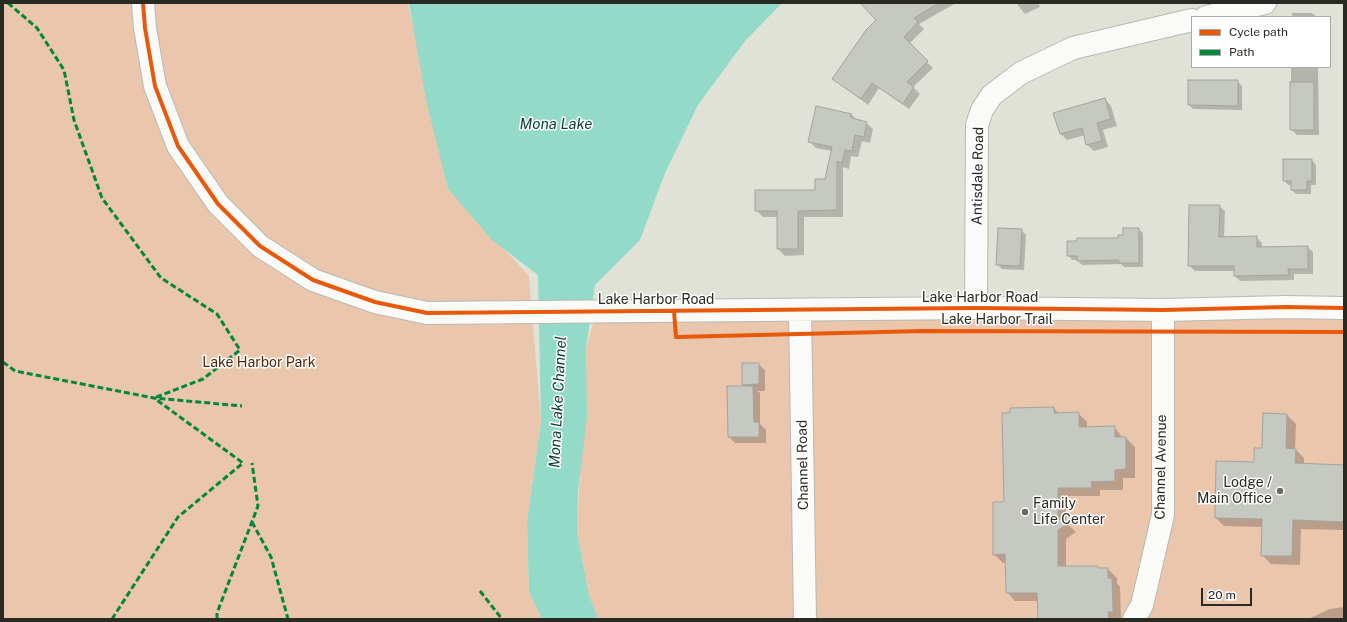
<!DOCTYPE html>
<style>
body{margin:0}
#map{position:relative;width:1347px;height:622px;overflow:hidden;background:#e0e2d8;font-family:"Public Sans",sans-serif}
canvas{display:block}
.frame{position:absolute;inset:0;border:4px solid #292a23;pointer-events:none}
.legend{position:absolute;left:1191px;top:16px;width:140px;height:52px;box-sizing:border-box;background:#fff;border:1px solid #a9aaa7;margin:0;padding:5px 7px;list-style:none;font-size:12px;color:#292a23}
.legend li{display:flex;align-items:center;gap:8px;height:20px}
.legend b{width:20px;border:1px solid #a9aaa7}
.scale{position:absolute;left:1201px;top:588px;width:51px;height:18px;box-sizing:border-box;border:2px solid #292a23;border-top:0;padding-left:5px;font-size:12px;line-height:14px;white-space:nowrap;color:#292a23;-webkit-text-stroke:3px #fff;paint-order:stroke}
</style>
<div id="map">
<canvas width="1347" height="622"></canvas>
<div class="frame"></div>
<ul class="legend">
<li><b style="height:5px;background:#e8590c"></b>Cycle path</li>
<li><b style="height:5px;background:#00873e"></b>Path</li>
</ul>
<div class="scale">20 m</div>
</div>
<script>
const c = document.querySelector('canvas').getContext('2d');
c.lineJoin = 'round';
function paint(path, color) {
  c.fillStyle = color;
  c.fill(path, 'evenodd');
}
function shape(rows) {
  const path = new Path2D();
  for (const r of rows) {
    path.moveTo(r[0], r[1]);
    for (let i = 2; i < r.length; i += 2) path.lineTo(r[i], r[i + 1]);
  }
  return path;
}
function trace(path, color, width, dash) {
  c.strokeStyle = color;
  c.lineWidth = width;
  c.lineCap = dash ? 'butt' : 'round';
  c.setLineDash(dash || []);
  c.stroke(path);
}
function write(font, color, halo, rows, align = 'center') {
  c.font = font + ' "Public Sans",sans-serif';
  c.lineWidth = 3;
  c.setLineDash([]);
  c.textBaseline = 'middle';
  c.strokeStyle = halo;
  c.fillStyle = color;
  for (const [text, x, y, turn = 0] of rows) {
    c.save();
    c.translate(x, y);
    c.rotate((+turn || 0) * Math.PI / 180);
    c.textAlign = isNaN(turn) ? turn : align;
    if (halo) c.strokeText(text, 0, 0);
    c.fillText(text, 0, 0);
    c.restore();
  }
}
paint(shape([
 [3,3,408,3,448,189,529,276,541,422,527,522,529,592,542,619,3,619],
 [1344,309,1344,619,598,619,589,595,577,532,586,348,597,311]
]), '#eac6ad');
paint(shape([
 [409,3,782,3,745,41,698,105,665,173,640,240,595,285,586,348,587,418,578,491,577,532,589,595,598,619,542,619,529,592,527,522,541,422,538,275,492,240,448,189,426,100]
]), '#93dac9');
paint(shape([
 [873,3,956,3,919,24,924,29,909,44,933,68,913,87,920,94,909,109,879,88,868,105,834,79,878,20],
 [1016,3,1038,3,1040,7,1025,14],
 [1292,13,1312,13,1317,17,1292,17],
 [1291,67,1318,67,1319,135,1297,135,1291,129],
 [1237,81,1242,86,1242,110,1193,109,1189,105],
 [1105,99,1111,106,1117,126,1103,130,1108,147,1094,151,1087,145,1085,135,1067,140,1060,133],
 [851,114,858,121,866,123,873,129,870,143,862,141,858,157,851,156,849,169,843,167,843,217,804,217,804,255,785,256,778,249,778,217,763,217,756,210,816,191,825,180,832,151,816,148,809,141],
 [1312,160,1316,165,1316,185,1311,185,1311,194,1296,194,1292,190,1292,185,1288,185,1284,180],
 [1219,206,1225,211,1224,238,1256,237,1262,243,1262,248,1307,247,1313,252,1313,274,1294,274,1294,280,1240,281,1235,276,1235,271,1195,271,1189,265],
 [1138,229,1143,233,1143,267,1124,267,1121,264,1082,265,1077,260,1072,260,1068,255,1119,239],
 [1021,230,1026,235,1024,270,1002,269,998,265],
 [758,364,765,370,765,391,757,391,760,393,760,424,766,430,766,443,735,443,729,437,745,387,743,385],
 [1054,408,1059,414,1078,413,1087,422,1087,428,1114,427,1123,438,1126,438,1135,447,1135,478,1123,478,1123,490,1100,490,1100,496,1066,496,1066,523,1076,532,1066,539,1066,567,1098,567,1100,569,1108,569,1117,578,1117,583,1120,587,1121,619,1039,619,1039,601,1015,601,1007,592,1006,563,1003,563,994,554,1005,503,1011,409],
 [1287,415,1296,424,1295,449,1304,458,1304,464,1344,466,1344,530,1301,529,1300,565,1271,564,1262,555,1263,527,1224,526,1216,518],
 [1344,607,1344,619,1308,619,1330,609]
]), '#0003');
const building = shape([
 [860,3,939,3,914,18,918,22,904,37,928,61,907,82,914,87,903,104,872,83,861,99,832,79,866,30,876,20,860,3],
 [1188,80,1238,80,1238,106,1188,105,1188,80],
 [1290,82,1314,82,1314,130,1290,130,1290,82],
 [1105,98,1111,119,1097,123,1102,141,1086,145,1082,128,1060,134,1053,113,1105,98],
 [816,106,852,114,850,116,852,118,867,122,864,137,855,135,852,151,845,150,842,163,837,161,837,210,798,211,798,249,777,249,777,211,755,211,755,190,815,190,815,179,825,179,832,147,808,142,816,106],
 [1283,159,1312,159,1312,181,1307,181,1307,190,1291,190,1291,181,1283,181,1283,159],
 [1189,205,1220,205,1219,237,1257,236,1257,247,1308,246,1308,269,1288,269,1289,275,1234,276,1234,266,1188,266,1189,205],
 [998,228,1022,229,1020,266,996,265,998,228],
 [1123,228,1139,228,1139,263,1119,263,1119,260,1077,261,1077,256,1067,256,1067,241,1077,241,1077,238,1118,238,1118,235,1123,235,1123,228],
 [742,363,759,363,759,384,742,385,742,363],
 [727,386,753,386,754,422,759,422,759,437,728,437,727,386],
 [1054,407,1054,413,1079,412,1079,427,1115,426,1115,437,1126,437,1126,469,1115,470,1115,481,1091,482,1092,488,1058,488,1058,519,1069,523,1058,530,1058,566,1098,566,1098,568,1108,568,1108,578,1112,578,1113,612,1108,612,1109,619,1038,619,1037,593,1006,593,1005,554,993,555,993,502,1004,502,1002,413,1010,413,1010,408,1054,407],
 [1263,413,1287,414,1286,448,1296,449,1295,463,1344,465,1344,522,1293,520,1292,556,1261,556,1262,519,1215,518,1216,461,1254,462,1254,448,1262,448,1263,413]
]);
paint(building, '#c6c9c2');
trace(building, '#a1a49e', 1);
const minor = shape([
 [143,3,145,28,155,86,178,146,218,204,260,246,313,280,375,302,427,313,976,308,1163,310,1286,307,1344,308],
 [1206,17,1265,3],
 [976,308,977,125,982,110,992,95,1021,73,1073,48,1192,20],
 [800,311,805,619],
 [1134,619,1142,605,1163,515,1163,310]
]);
trace(minor, '#b8bab2', 24);
trace(minor, '#fafbf9', 22);
trace(shape([
 [8,3,37,28,64,70,74,120,102,198,161,278,217,314,240,350,203,379,154,398],
 [3,362,15,371,154,398,242,406],
 [252,522,271,557,288,619],
 [480,591,502,619],
 [112,619,178,517,243,463,154,398],
 [217,619,217,613,258,506,252,463]
]), '#00873e', 3, [6, 3]);
trace(shape([
 [143,3,145,28,155,86,178,146,218,204,260,246,313,280,375,302,427,313,976,308,1163,310,1286,307,1344,308],
 [674,311,676,337,923,331,1344,332]
]), '#e8590c', 4);
for (const [x, y, r, color] of [
 [1280,491,4,"#696a62"],
 [1025,512,4,"#696a62"]
]) {
  const dot = new Path2D();
  dot.arc(x, y, r, 0, 2 * Math.PI);
  c.fillStyle = color;
  c.fill(dot);
  trace(dot, '#fff', 1.5);
}
write('14px', '#292a23', '#fff', [
 ["Antisdale Road",978,176,-89],
 ["Lake Harbor Road",980,298],
 ["Lake Harbor Road",656,300],
 ["Lake Harbor Trail",997,320],
 ["Channel Road",803,465,-91],
 ["Channel Avenue",1161,467,-89]
]);
write('14px', '#522606', '#fff', [
 ["Lake Harbor Park",259,363]
]);
write('14px', '#292a23', '#fff', [
 ["Lodge /",1272,483],
 ["Main Office",1272,499],
 ["Family",1033,504,"left"],
 ["Life Center",1033,520,"left"]
], 'right');
write('italic 15px', '#0d3c34', '#fff', [
 ["Mona Lake",556,124],
 ["Mona Lake Channel",558,402,-87]
]);
</script>
